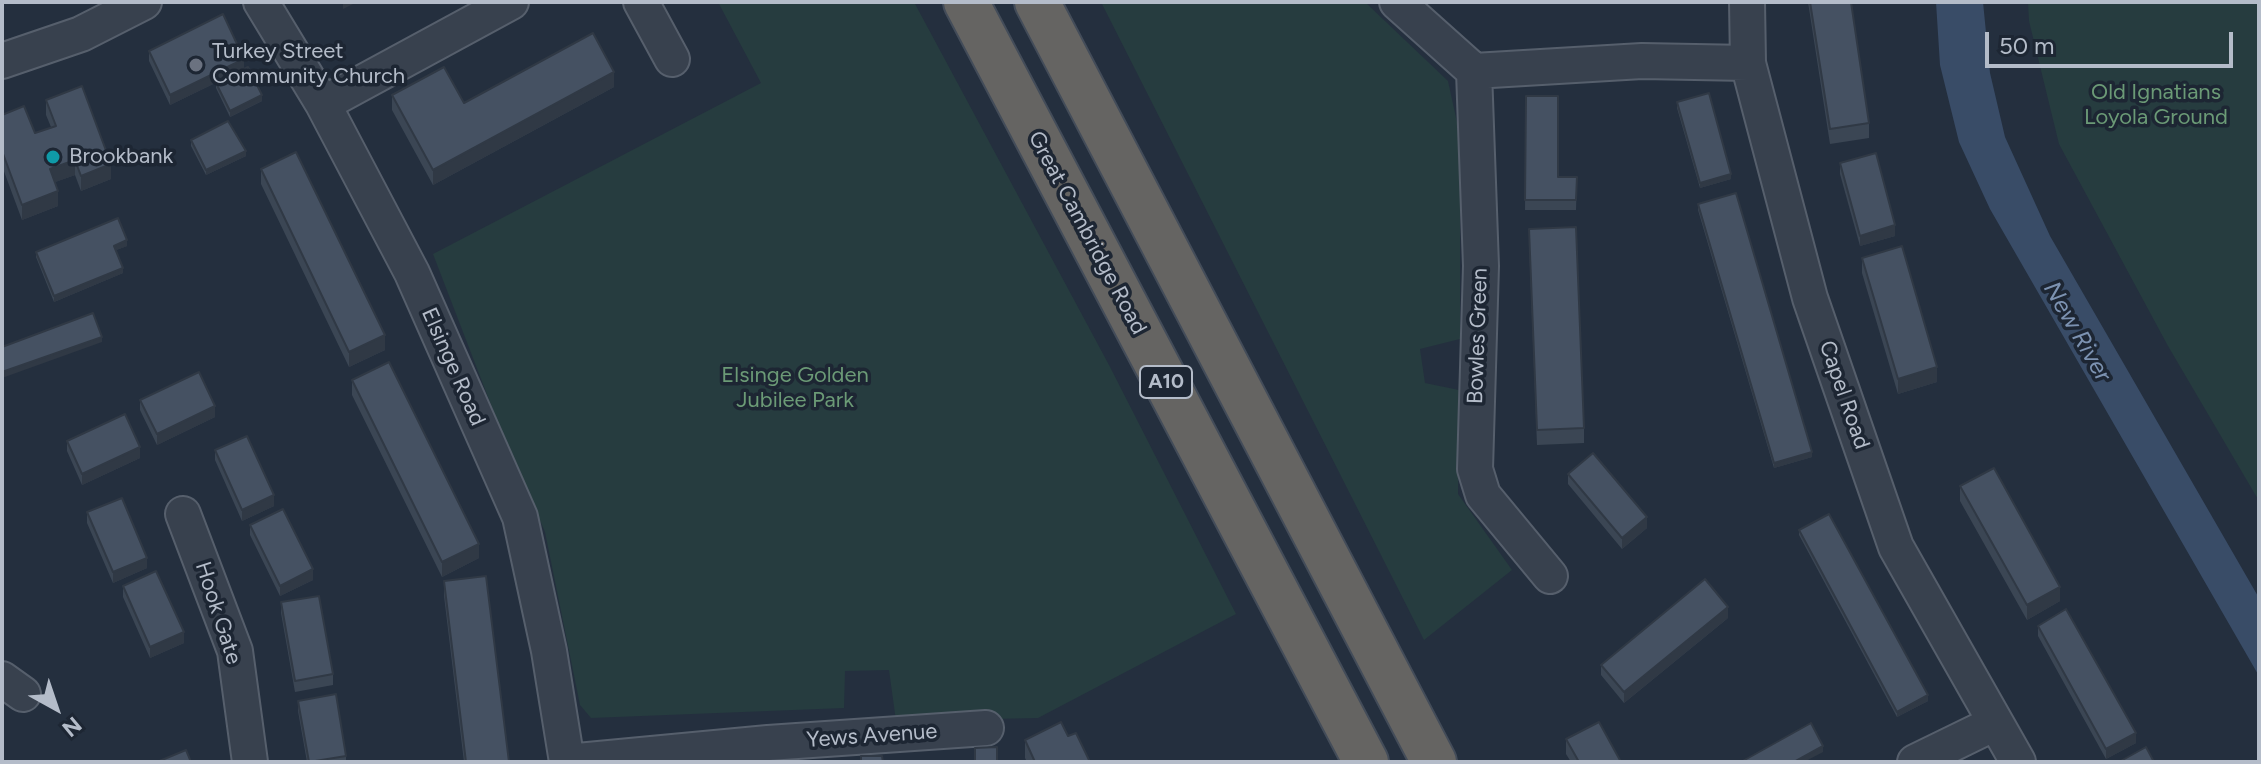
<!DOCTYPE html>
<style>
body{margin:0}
#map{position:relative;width:2261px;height:764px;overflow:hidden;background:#242f3e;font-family:Figtree,sans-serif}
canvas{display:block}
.frame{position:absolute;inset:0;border:4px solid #b4bcc9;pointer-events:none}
.north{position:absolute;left:16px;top:668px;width:80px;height:80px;-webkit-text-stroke:6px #1d2633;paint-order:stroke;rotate:140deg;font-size:22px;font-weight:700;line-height:32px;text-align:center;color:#b4bcc9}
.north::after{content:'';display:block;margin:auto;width:28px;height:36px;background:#b4bcc9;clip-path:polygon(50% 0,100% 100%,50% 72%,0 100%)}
.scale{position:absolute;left:1985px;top:32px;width:248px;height:36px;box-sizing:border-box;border:4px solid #b4bcc9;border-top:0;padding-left:10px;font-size:24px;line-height:28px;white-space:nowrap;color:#b4bcc9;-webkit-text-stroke:6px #1d2633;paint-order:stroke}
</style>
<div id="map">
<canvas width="2261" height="764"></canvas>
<div class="frame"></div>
<div class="north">N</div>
<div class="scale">50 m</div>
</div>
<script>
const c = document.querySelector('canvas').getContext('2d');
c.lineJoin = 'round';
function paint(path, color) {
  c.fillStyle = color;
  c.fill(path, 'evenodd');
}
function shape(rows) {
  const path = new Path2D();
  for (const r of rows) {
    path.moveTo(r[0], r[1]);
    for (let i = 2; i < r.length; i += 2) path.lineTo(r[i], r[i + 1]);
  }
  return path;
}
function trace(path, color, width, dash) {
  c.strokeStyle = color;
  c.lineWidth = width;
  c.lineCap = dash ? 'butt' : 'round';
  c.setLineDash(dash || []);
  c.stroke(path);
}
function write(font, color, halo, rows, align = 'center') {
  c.font = font + ' Figtree,sans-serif';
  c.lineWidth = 7;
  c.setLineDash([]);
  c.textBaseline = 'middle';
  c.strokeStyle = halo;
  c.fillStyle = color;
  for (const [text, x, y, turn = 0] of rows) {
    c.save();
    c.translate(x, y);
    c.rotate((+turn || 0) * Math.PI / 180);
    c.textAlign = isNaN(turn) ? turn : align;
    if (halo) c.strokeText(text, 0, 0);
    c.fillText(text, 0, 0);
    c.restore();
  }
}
paint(shape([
 [718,2,914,2,1109,365,1236,614,1038,718,896,721,889,670,845,671,844,708,591,718,580,705,545,532,498,423,433,254,761,83],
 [1101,2,1365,2,1448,81,1460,136,1460,339,1420,349,1425,383,1459,390,1458,494,1512,570,1424,640],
 [2028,2,2259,2,2259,501,2168,346,2059,144,2029,21]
]), '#263c3f');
paint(shape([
 [1936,2,1983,2,1990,73,2005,137,2050,236,2259,598,2259,676,1990,209,1959,142,1940,65]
]), '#394c67');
const minor = shape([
 [261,2,323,104,412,273,520,517,549,651,567,762],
 [641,2,672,59],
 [1397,2,1474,71,1642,61,1748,63],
 [1747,2,1748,63,1810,298,1896,547,2018,762],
 [2,61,81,34,144,2],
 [1474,71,1481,266,1475,469,1483,495,1550,576],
 [323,104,511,2],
 [183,514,235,651,250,762],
 [2,679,23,694],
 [567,762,768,743,986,728],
 [1915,762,1995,723]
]);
const trunk = shape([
 [966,2,1366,762],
 [1037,2,1434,762]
]);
trace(minor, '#565f6c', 38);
trace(trunk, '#434c59', 48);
trace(minor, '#38414e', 34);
trace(trunk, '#656462', 44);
paint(shape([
 [1808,2,1851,2,1869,123,1869,138,1830,144],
 [149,51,244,69,170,105,149,61],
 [216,83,262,101,230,117,216,88],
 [614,87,433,185,392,110,392,95,464,103],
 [1526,96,1558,177,1577,177,1576,210,1525,210],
 [46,100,111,179,81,191,75,175,55,182,58,206,22,220,2,166,2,115,35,133,51,127,46,115],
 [1677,102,1731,179,1700,188,1677,108],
 [191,140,246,156,206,175,191,146],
 [1840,163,1895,236,1860,246,1840,174],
 [261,169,385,350,349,367,261,184],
 [1698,204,1812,457,1774,468,1698,210],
 [1529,244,1584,428,1584,443,1537,445],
 [127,246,116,250,123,273,54,302,36,257,36,252],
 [1862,258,1937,382,1898,394,1862,273],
 [352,380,479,558,442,577,352,395],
 [140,400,215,417,157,445,140,410],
 [67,441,140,458,82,485,67,451],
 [215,450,274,506,242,521,215,460],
 [1568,474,1647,528,1622,549,1568,484],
 [1960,486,2060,601,2027,620,1960,501],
 [87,512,147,568,113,583,87,523],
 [250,525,313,580,280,596,250,535],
 [1799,530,1928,701,1897,717,1799,535],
 [444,581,509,762,464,762,444,596],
 [123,586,184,643,150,658,123,597],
 [281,602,333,674,333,685,295,692,281,613],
 [1728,618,1624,703,1601,675,1601,665],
 [2038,626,2136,743,2106,759,2038,636],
 [298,701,346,756,346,762,307,762,298,711],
 [1068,736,1090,762,1027,762,1025,758,1025,740],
 [1566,739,1621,762,1571,762,1566,754]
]), '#3b4654');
paint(shape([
 [343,2,357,2,343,9],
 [244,59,244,69,170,105,170,95],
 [614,72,614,87,433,185,433,170],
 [262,95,262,101,230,117,230,111],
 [246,151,246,156,206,175,206,170],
 [75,160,75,175,50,184,50,169],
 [111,164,111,179,81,191,81,176],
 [1731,174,1731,179,1700,188,1700,183],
 [58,191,58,206,22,220,22,205],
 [1895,225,1895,236,1860,246,1860,236],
 [127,240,127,246,114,251,114,246],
 [123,268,123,273,54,302,54,296],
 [385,335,385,350,349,367,349,352],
 [102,337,102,342,2,378,2,372],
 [1937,367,1937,382,1898,394,1898,379],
 [215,406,215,417,157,445,157,434],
 [140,447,140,458,82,485,82,474],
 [1812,452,1812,457,1774,468,1774,463],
 [274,495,274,506,242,521,242,510],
 [1647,517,1647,528,1622,549,1622,538],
 [479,544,479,558,442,577,442,562],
 [147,558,147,568,113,583,113,572],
 [313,569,313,580,280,596,280,586],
 [2060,587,2060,601,2027,620,2027,605],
 [1728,607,1728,618,1624,703,1624,692],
 [184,632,184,643,150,658,150,647],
 [1928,695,1928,701,1897,717,1897,712],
 [2136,733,2136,743,2106,759,2106,749],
 [1823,746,1823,752,1804,762,1794,762]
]), '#303945');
const building = shape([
 [1810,2,1851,2,1869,123,1830,129,1810,2],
 [223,14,244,59,170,95,149,51,223,14],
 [593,33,614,72,433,170,392,95,444,67,464,103,593,33],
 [248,67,262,95,230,111,216,83,248,67],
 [82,86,111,164,81,176,75,160,50,169,58,191,22,205,2,151,2,115,24,106,35,133,56,126,46,100,82,86],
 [1709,93,1731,174,1700,183,1677,102,1709,93],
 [1526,96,1558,96,1558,177,1577,177,1576,200,1525,200,1526,96],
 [228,121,246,151,206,170,191,140,228,121],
 [296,152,385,335,349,352,261,169,296,152],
 [1876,153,1895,225,1860,236,1840,163,1876,153],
 [1736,193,1812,452,1774,463,1698,204,1736,193],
 [118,218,127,240,114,246,123,268,54,296,36,252,118,218],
 [1576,227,1584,428,1537,430,1529,229,1576,227],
 [1902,246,1937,367,1898,379,1862,258,1902,246],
 [93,313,102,337,2,372,2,347,93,313],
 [389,362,479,544,442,562,352,380,389,362],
 [199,372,215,406,157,434,140,400,199,372],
 [125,414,140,447,82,474,67,441,125,414],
 [247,436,274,495,242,510,215,450,247,436],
 [1593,453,1647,517,1622,538,1568,474,1593,453],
 [1994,468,2060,587,2027,605,1960,486,1994,468],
 [122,498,147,558,113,572,87,512,122,498],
 [283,509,313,569,280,586,250,525,283,509],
 [1829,514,1928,695,1897,712,1799,530,1829,514],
 [156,571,184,632,150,647,123,586,156,571],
 [486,576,509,762,466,762,444,581,486,576],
 [1705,579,1728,607,1624,692,1601,665,1705,579],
 [319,596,333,674,295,681,281,602,319,596],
 [2066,609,2136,733,2106,749,2038,626,2066,609],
 [336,694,346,756,309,762,298,701,336,694],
 [1061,722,1068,736,1076,733,1090,762,1035,762,1025,740,1061,722],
 [1599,722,1621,762,1579,762,1566,739,1599,722],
 [1811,723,1823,746,1794,762,1741,762,1811,723],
 [997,747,997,762,941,762,975,761,975,748,997,747],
 [2146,747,2154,762,2119,762,2146,747],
 [186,750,191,762,157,762,186,750],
 [861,756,882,756,883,762,861,762,861,756]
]);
paint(building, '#455162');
trace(building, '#303945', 2);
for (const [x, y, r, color] of [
 [196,65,8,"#6b7280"],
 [53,157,8,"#0f9aa8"]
]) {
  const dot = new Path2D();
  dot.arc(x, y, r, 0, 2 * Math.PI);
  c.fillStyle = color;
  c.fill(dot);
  trace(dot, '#1d2633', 3);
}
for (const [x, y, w] of [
 [1166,382,52]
]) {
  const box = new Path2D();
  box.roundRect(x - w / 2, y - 16, w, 32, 6);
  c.fillStyle = '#1d2633';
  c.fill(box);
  trace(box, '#b4bcc9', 2);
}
write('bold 20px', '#b4bcc9', null, [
 ["A10",1166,382]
]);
write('22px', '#b4bcc9', '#1d2633', [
 ["Turkey Street",212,52],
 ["Community Church",212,77],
 ["Brookbank",69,157]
], 'left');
write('22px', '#6b9a76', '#1d2633', [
 ["Old Ignatians",2156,93],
 ["Loyola Ground",2156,118],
 ["Elsinge Golden",795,376],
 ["Jubilee Park",795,401]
]);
write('22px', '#b4bcc9', '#1d2633', [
 ["Great Cambridge Road",1087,233,62],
 ["Bowles Green",1478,336,-88],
 ["Elsinge Road",453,367,66],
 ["Capel Road",1844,395,71],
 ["Hook Gate",218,613,72],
 ["Yews Avenue",872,736,-4]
]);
write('italic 24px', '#7c92b1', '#1d2633', [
 ["New River",2077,332,60]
]);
</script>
